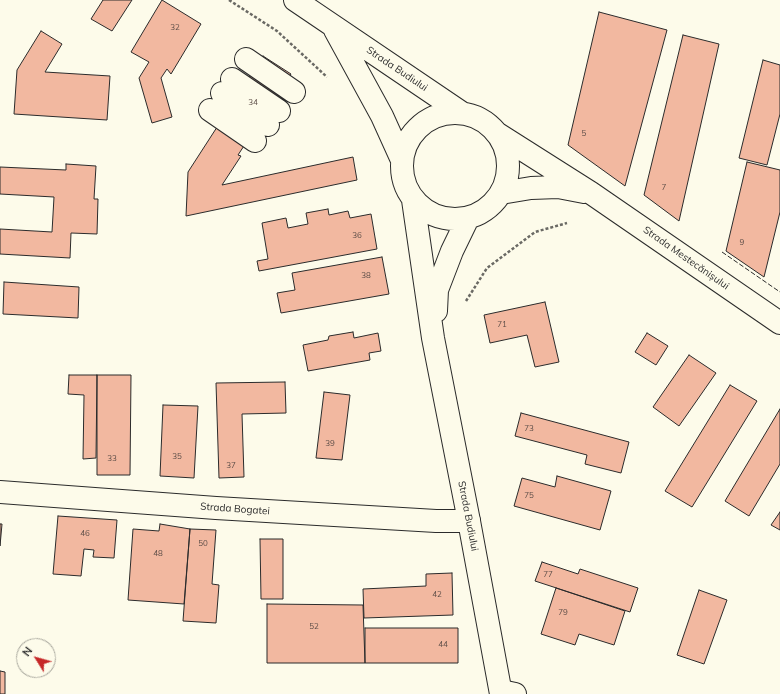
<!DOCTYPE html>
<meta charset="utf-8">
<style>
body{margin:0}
#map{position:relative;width:780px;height:694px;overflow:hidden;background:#fdfbea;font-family:Mulish,sans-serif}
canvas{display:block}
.north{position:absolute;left:16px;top:638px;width:40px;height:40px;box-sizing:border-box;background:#fdfbea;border:1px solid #a9a89e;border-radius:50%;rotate:307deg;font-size:11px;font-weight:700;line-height:16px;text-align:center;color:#2b2b2b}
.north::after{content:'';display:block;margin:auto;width:14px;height:18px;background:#c62828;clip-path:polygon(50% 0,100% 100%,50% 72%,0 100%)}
</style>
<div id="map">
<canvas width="780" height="694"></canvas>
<div class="north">N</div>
</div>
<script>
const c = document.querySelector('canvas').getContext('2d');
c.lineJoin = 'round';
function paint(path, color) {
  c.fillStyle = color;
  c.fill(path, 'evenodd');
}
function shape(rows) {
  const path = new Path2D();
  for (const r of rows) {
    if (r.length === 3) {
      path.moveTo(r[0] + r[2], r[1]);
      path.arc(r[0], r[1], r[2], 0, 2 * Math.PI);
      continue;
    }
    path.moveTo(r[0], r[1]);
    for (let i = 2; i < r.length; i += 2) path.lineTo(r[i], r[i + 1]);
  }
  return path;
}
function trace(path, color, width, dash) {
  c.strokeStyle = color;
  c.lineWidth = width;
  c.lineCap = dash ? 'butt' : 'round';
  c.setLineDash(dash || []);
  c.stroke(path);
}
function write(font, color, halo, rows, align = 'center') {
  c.font = font + ' Mulish,sans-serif';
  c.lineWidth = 3;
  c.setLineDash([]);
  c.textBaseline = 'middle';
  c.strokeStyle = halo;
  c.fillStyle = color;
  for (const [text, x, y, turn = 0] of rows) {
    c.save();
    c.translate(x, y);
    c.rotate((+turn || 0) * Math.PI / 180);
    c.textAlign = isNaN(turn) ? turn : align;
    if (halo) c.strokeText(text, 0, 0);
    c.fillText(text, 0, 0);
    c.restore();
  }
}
const building = shape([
 [103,0,132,0,112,31,91,19,103,0],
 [162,0,201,24,171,74,167,69,161,78,172,117,152,123,139,78,149,62,131,52,162,0],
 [599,12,667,30,625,186,568,145,599,12],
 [41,31,62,44,45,72,110,76,107,120,14,114,17,70,41,31],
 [683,35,719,44,679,221,644,195,683,35],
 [263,56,291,74,238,155,241,156,222,185,353,157,357,180,186,216,188,172,263,56],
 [763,60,780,65,780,114,767,165,739,158,763,60],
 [747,162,780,170,780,212,764,277,726,251,747,162],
 [66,164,96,166,94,199,98,199,97,234,71,233,70,258,0,254,0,229,52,232,54,197,0,194,0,167,66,170,66,164],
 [328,209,329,215,348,211,350,218,371,214,377,249,259,271,257,261,268,259,262,223,286,218,288,228,308,224,306,213,328,209],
 [382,257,389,294,281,313,277,293,295,290,292,273,382,257],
 [4,282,79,287,78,318,3,314,4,282],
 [545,302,559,362,535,367,527,335,490,343,484,315,545,302],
 [353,332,354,338,378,333,381,351,369,353,370,360,308,371,303,345,328,340,329,336,353,332],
 [647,333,668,346,656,365,635,352,647,333],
 [689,355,716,373,679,426,653,407,689,355],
 [69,375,97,375,96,458,83,459,84,395,68,394,69,375],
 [97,375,131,375,130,475,97,475,97,375],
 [285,382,286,413,242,414,244,477,219,478,216,383,285,382],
 [730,385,757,401,692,507,665,491,730,385],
 [324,392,350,395,342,460,316,458,324,392],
 [163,405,198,406,194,478,160,476,163,405],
 [780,409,780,464,749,516,725,501,780,409],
 [521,413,629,442,621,473,585,464,587,455,515,436,521,413],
 [557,476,611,491,600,530,514,506,522,478,555,487,557,476],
 [780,512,780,530,771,525,780,512],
 [58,516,117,520,114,558,93,557,94,550,84,549,81,576,53,574,58,516],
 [0,524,2,524,0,546,0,524],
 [160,524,190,529,184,604,128,600,133,529,159,531,160,524],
 [190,529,216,530,212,584,219,585,216,623,183,621,190,529],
 [260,539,283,539,283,599,261,599,260,539],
 [542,562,578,574,580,569,638,588,630,612,535,581,542,562],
 [452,573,453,615,364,618,363,589,426,586,426,574,452,573],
 [556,588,625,611,614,645,579,634,575,645,541,634,556,588],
 [699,590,727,600,704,664,677,655,699,590],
 [267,604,363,605,365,663,267,663,267,604],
 [365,628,458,628,458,663,365,663,365,628],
 [0,671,5,672,5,694,0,694,0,671]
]);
paint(building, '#f2b8a0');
trace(building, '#2b2b2b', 1);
const minor = shape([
 [246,59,294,92],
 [232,79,279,111],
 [222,93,268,125],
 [210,110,255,141],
 [0,492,216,508,436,521,469,521],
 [501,691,515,694]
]);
const major = shape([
 [295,0,462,113],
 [335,30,382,116,401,158],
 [455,166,53],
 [498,134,591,193,780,323],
 [501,193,531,188,558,187,584,192],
 [413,200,433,338,469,521,501,694],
 [436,311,437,290,452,251,468,218]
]);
trace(minor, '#2b2b2b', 24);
trace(major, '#2b2b2b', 24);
trace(shape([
 [229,0,277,31,327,77],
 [466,301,487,268,535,232,567,223]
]), '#6a6964', 2.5, [3, 2]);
trace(minor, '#fdfbea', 22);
trace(major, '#fdfbea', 22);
trace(shape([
 [722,252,780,292]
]), '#2b2b2b', 1, [5, 2]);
write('8px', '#5d4e48', null, [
 ["32",175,28],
 ["34",253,103],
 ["5",584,134],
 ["7",664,188],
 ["36",357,236],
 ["9",742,243],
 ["38",366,276],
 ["71",502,325],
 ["73",529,429],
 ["39",330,444],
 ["35",177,457],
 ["33",112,459],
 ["37",231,466],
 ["75",529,496],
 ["46",85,534],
 ["50",203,544],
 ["48",158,554],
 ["77",548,575],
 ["42",437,595],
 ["79",563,613],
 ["52",314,627],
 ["44",443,645]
]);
write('10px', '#2b2b2b', '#fdfbea', [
 ["Strada Budiului",397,69,34],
 ["Strada Mestecănișului",686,258,35],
 ["Strada Bogatei",235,509,4],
 ["Strada Budiului",468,516,79]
]);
</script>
